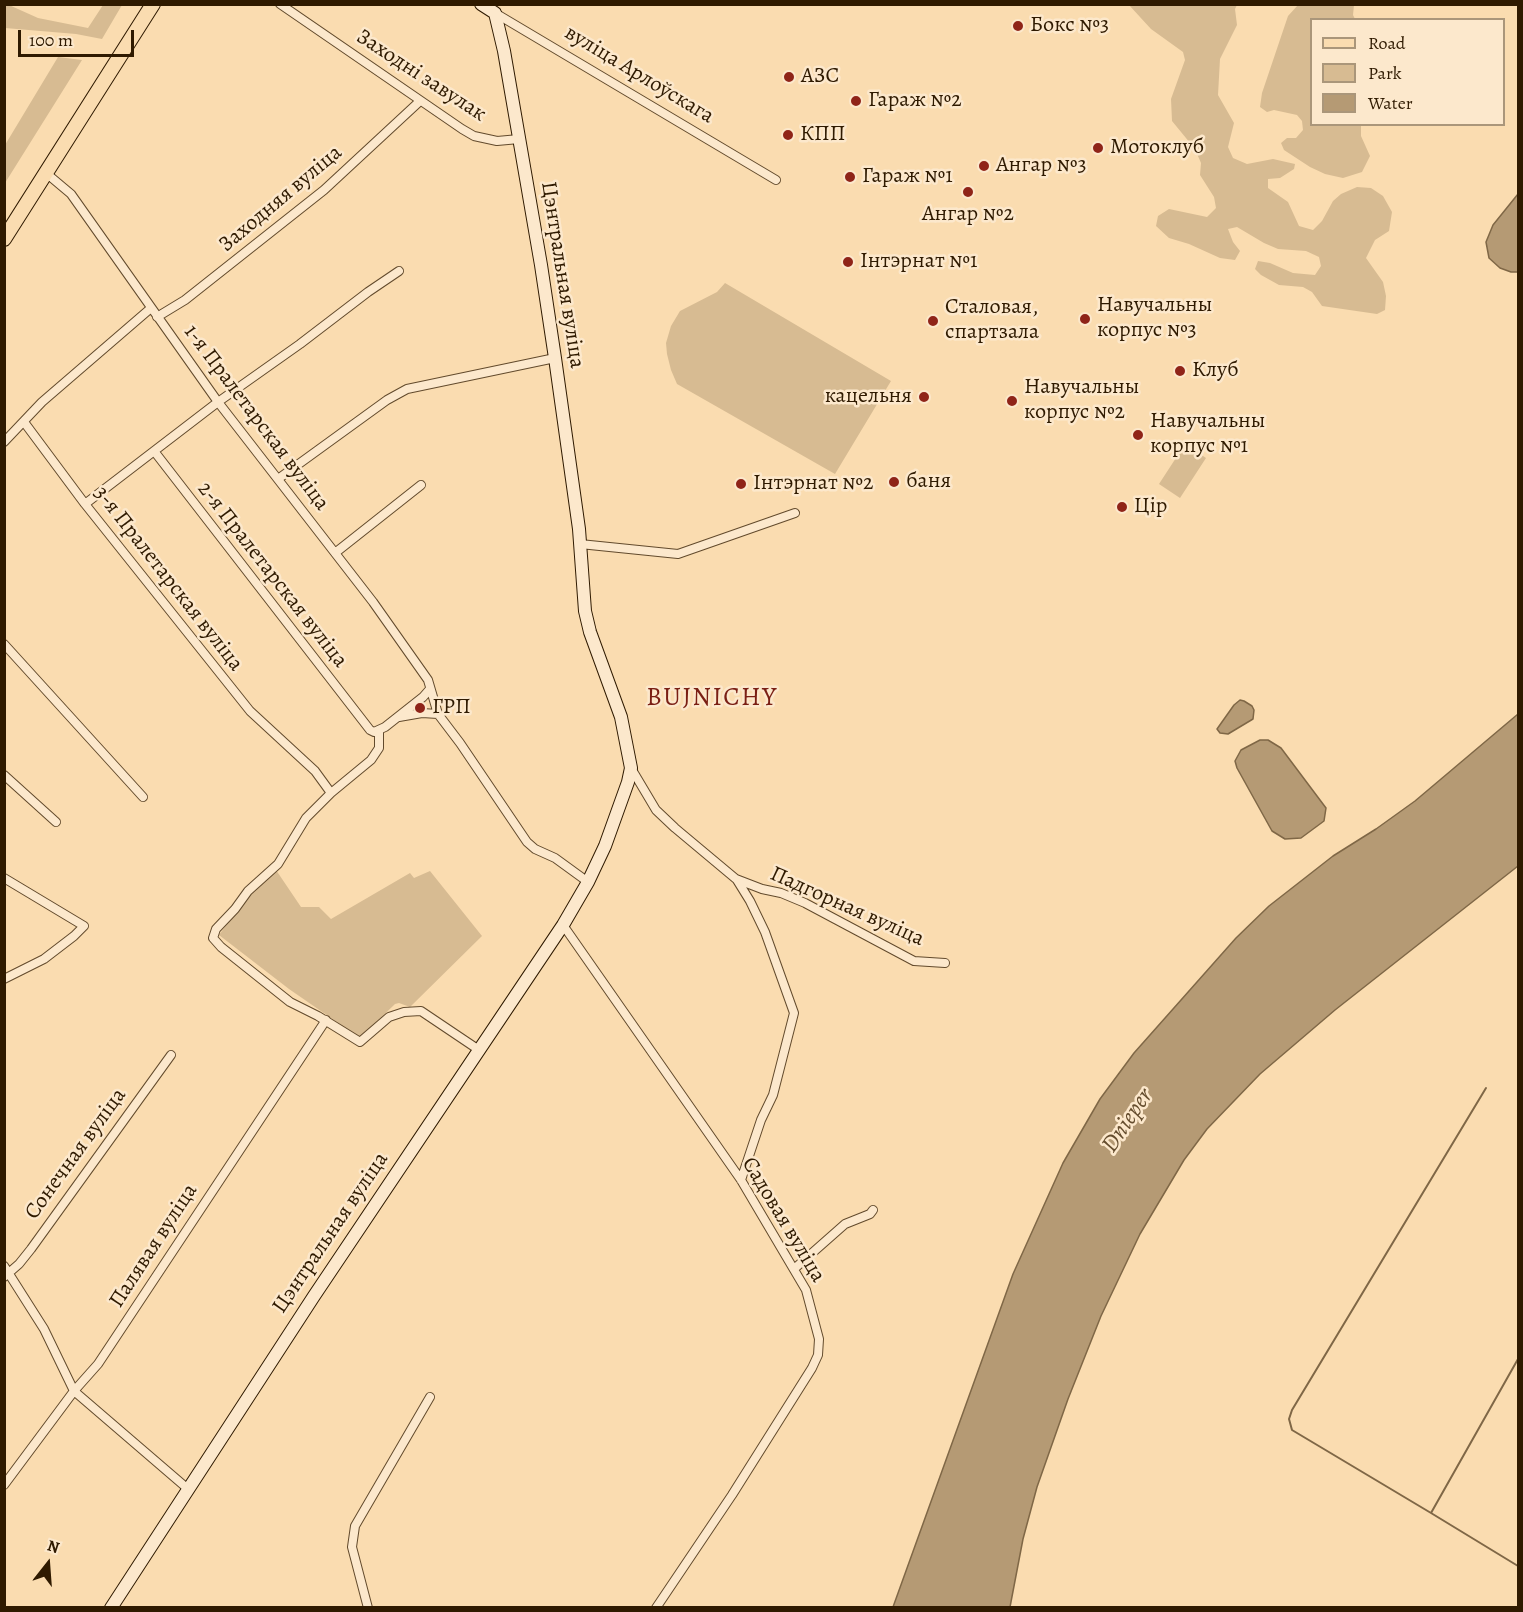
<!DOCTYPE html>
<meta charset="utf-8">
<style>
body{margin:0}
#map{position:relative;width:1523px;height:1612px;overflow:hidden;background:#fadcb0;font-family:Alegreya,serif}
canvas{display:block}
.frame{position:absolute;inset:0;border:6px solid #2f1a00;pointer-events:none}
.legend{position:absolute;left:1310px;top:18px;width:195px;height:108px;box-sizing:border-box;background:#fce8cc;border:2px solid #aa967a;margin:0;padding:8px 10px;list-style:none;font-size:18px;color:#2f1a00}
.legend li{display:flex;align-items:center;gap:12px;height:30px}
.legend b{width:30px;border:2px solid #aa967a}
.north{position:absolute;left:18px;top:1534px;width:60px;height:60px;-webkit-text-stroke:4px #fce8cc;paint-order:stroke;rotate:17deg;font-size:16px;font-weight:700;line-height:24px;text-align:center;color:#2f1a00}
.north::after{content:'';display:block;margin:auto;width:21px;height:27px;background:#2f1a00;clip-path:polygon(50% 0,100% 100%,50% 72%,0 100%)}
.scale{position:absolute;left:18px;top:30px;width:116px;height:27px;box-sizing:border-box;border:3px solid #2f1a00;border-top:0;padding-left:8px;font-size:18px;line-height:21px;white-space:nowrap;color:#2f1a00;-webkit-text-stroke:4px #fce8cc;paint-order:stroke}
</style>
<div id="map">
<canvas width="1523" height="1612"></canvas>
<div class="frame"></div>
<ul class="legend">
<li><b style="height:8px;background:#fadcb0"></b>Road</li>
<li><b style="height:16px;background:#d7bb92"></b>Park</li>
<li><b style="height:16px;background:#b59a74"></b>Water</li>
</ul>
<div class="north">N</div>
<div class="scale">100 m</div>
</div>
<script>
const c = document.querySelector('canvas').getContext('2d');
c.lineJoin = 'round';
function paint(path, color) {
  c.fillStyle = color;
  c.fill(path, 'evenodd');
}
function shape(rows) {
  const path = new Path2D();
  for (const r of rows) {
    path.moveTo(r[0], r[1]);
    for (let i = 2; i < r.length; i += 2) path.lineTo(r[i], r[i + 1]);
  }
  return path;
}
function trace(path, color, width, dash) {
  c.strokeStyle = color;
  c.lineWidth = width;
  c.lineCap = dash ? 'butt' : 'round';
  c.setLineDash(dash || []);
  c.stroke(path);
}
function write(font, color, halo, rows, align = 'center') {
  c.font = font + ' Alegreya,serif';
  c.lineWidth = 5;
  c.setLineDash([]);
  c.textBaseline = 'middle';
  c.strokeStyle = halo;
  c.fillStyle = color;
  for (const [text, x, y, turn = 0] of rows) {
    c.save();
    c.translate(x, y);
    c.rotate((+turn || 0) * Math.PI / 180);
    c.textAlign = isNaN(turn) ? turn : align;
    if (halo) c.strokeText(text, 0, 0);
    c.fillText(text, 0, 0);
    c.restore();
  }
}
paint(shape([
 [4,5,9,5,38,18,88,28,103,5,122,5,102,39,76,34,5,28],
 [1129,5,1237,5,1235,9,1237,25,1220,59,1218,95,1234,123,1228,147,1233,158,1247,164,1273,159,1295,164,1294,169,1280,178,1268,179,1268,188,1288,202,1299,226,1313,230,1322,221,1333,201,1341,194,1357,187,1371,188,1383,196,1392,212,1389,231,1375,240,1366,258,1383,282,1386,296,1385,310,1377,314,1322,306,1312,292,1303,287,1279,285,1261,275,1255,269,1258,261,1270,263,1293,273,1315,275,1321,266,1319,257,1306,251,1278,249,1264,243,1237,227,1228,229,1233,242,1240,251,1235,260,1220,258,1189,244,1169,238,1156,226,1158,216,1169,209,1207,217,1216,208,1214,197,1200,175,1201,163,1195,149,1172,121,1171,99,1185,60,1183,52,1151,29],
 [1298,5,1354,5,1353,15,1355,19,1312,20,1312,124,1361,125,1361,136,1370,156,1362,172,1343,178,1325,174,1310,167,1284,150,1281,143,1287,138,1296,138,1303,130,1302,121,1297,115,1274,110,1267,112,1260,107,1262,93,1288,16],
 [58,57,82,60,5,183,5,145],
 [725,283,891,381,835,474,677,384,671,370,667,354,666,343,671,326,680,311,717,292],
 [1185,444,1206,458,1180,498,1159,484],
 [276,870,301,907,319,907,331,919,410,873,414,878,430,871,482,936,410,1007,399,1003,395,1004,360,1038,289,989,219,935,254,888]
]), '#d7bb92');
const water = shape([
 [1518,194,1518,272,1511,272,1500,268,1489,258,1486,242,1493,225,1518,194],
 [1240,700,1244,701,1252,706,1254,710,1253,719,1228,734,1220,733,1217,729,1234,705,1240,700],
 [1518,714,1518,866,1335,1010,1260,1074,1207,1129,1184,1160,1140,1234,1101,1316,1068,1399,1037,1487,1023,1539,1010,1607,893,1607,1013,1274,1063,1163,1100,1099,1134,1053,1236,938,1269,906,1333,856,1376,829,1415,801,1518,714],
 [1260,740,1268,740,1281,748,1326,808,1324,821,1301,838,1285,839,1272,831,1237,768,1235,761,1241,750,1260,740]
]);
paint(water, '#b59a74');
trace(water, '#7f6746', 1.5);
trace(shape([
 [1518,1359,1431,1513,1518,1566],
 [1431,1513,1292,1430,1289,1419,1292,1410,1486,1088]
]), '#7f6746', 2);
const street = shape([
 [280,4,462,129,474,136,497,141,519,139],
 [495,13,776,180],
 [46,173,71,194,218,402,373,602,428,680,438,714,460,743,527,842,535,849,555,858,588,882],
 [157,317,185,300,324,190,420,101],
 [24,422,85,504,250,711,315,771,331,793,306,818,278,864,248,891,235,909,216,929,213,938,221,947,290,1002,318,1016,360,1042,389,1017,404,1012,421,1011,479,1050],
 [4,442,42,402,151,308],
 [154,451,370,730,374,732,385,727,423,697,430,689],
 [278,479,387,400,407,389,555,358],
 [85,504,218,402,300,344,368,292,399,271],
 [580,544,678,554,795,513],
 [335,553,421,485],
 [4,644,143,797],
 [399,717,422,713,438,714],
 [631,768,656,810,675,828,736,879,762,889,781,893,805,903,914,961,945,963],
 [4,775,56,822],
 [331,793,371,760,379,748,379,730],
 [4,878,84,926,74,936,44,959,4,979],
 [737,880,750,901,765,932,794,1013,773,1095,761,1120,741,1180],
 [563,925,741,1180,806,1290,819,1339,818,1355,812,1368,732,1495,656,1608],
 [4,1266,44,1329,74,1391,188,1489],
 [794,1269,845,1224,870,1214,873,1210],
 [4,1277,19,1264,31,1249,171,1055],
 [4,1485,74,1391,98,1364,326,1020],
 [368,1608,352,1547,355,1526,430,1397]
]);
const secondary = shape([
 [111,1608,314,1296,563,925,588,882,605,846,628,782,631,768,621,717,590,632,585,611,579,529,555,358,541,265,504,51,495,13,481,4]
]);
const primary = shape([
 [4,239,153,4]
]);
trace(street, '#624a2c', 10);
trace(secondary, '#2f1a00', 14);
trace(primary, '#2f1a00', 16);
trace(street, '#fce8cc', 8);
trace(secondary, '#fce8cc', 12);
trace(primary, '#fadcb0', 14);
for (const [x, y, r, color] of [
 [1018,26,6,"#8f2418"],
 [789,77,6,"#8f2418"],
 [856,101,6,"#8f2418"],
 [788,135,6,"#8f2418"],
 [1098,148,6,"#8f2418"],
 [984,166,6,"#8f2418"],
 [850,177,6,"#8f2418"],
 [968,192,6,"#8f2418"],
 [848,262,6,"#8f2418"],
 [1085,319,6,"#8f2418"],
 [933,321,6,"#8f2418"],
 [1180,371,6,"#8f2418"],
 [924,397,6,"#8f2418"],
 [1012,401,6,"#8f2418"],
 [1138,435,6,"#8f2418"],
 [894,482,6,"#8f2418"],
 [741,484,6,"#8f2418"],
 [1122,507,6,"#8f2418"],
 [420,708,6,"#8f2418"]
]) {
  const dot = new Path2D();
  dot.arc(x, y, r, 0, 2 * Math.PI);
  c.fillStyle = color;
  c.fill(dot);
  trace(dot, '#fce8cc', 2);
}
write('22px', '#2f1a00', '#fce8cc', [
 ["Бокс №3",1030,26],
 ["АЗС",801,77],
 ["Гараж №2",868,101],
 ["КПП",800,135],
 ["Мотоклуб",1110,148],
 ["Ангар №3",996,166],
 ["Гараж №1",862,177],
 ["Ангар №2",968,215,"center"],
 ["Інтэрнат №1",860,262],
 ["Навучальны",1097,306],
 ["корпус №3",1097,331],
 ["Сталовая,",945,308],
 ["спартзала",945,333],
 ["Клуб",1192,371],
 ["Навучальны",1024,388],
 ["корпус №2",1024,413],
 ["кацельня",912,397,"right"],
 ["Навучальны",1150,422],
 ["корпус №1",1150,447],
 ["баня",906,482],
 ["Інтэрнат №2",753,484],
 ["Цір",1134,507],
 ["ГРП",432,708]
], 'left');
write('22px', '#2f1a00', '#fce8cc', [
 ["вуліца Арлоўскага",639,75,31],
 ["Заходні завулак",421,76,33],
 ["Заходняя вуліца",281,199,-40],
 ["Цэнтральная вуліца",562,275,81],
 ["1-я Пралетарская вуліца",256,418,53],
 ["2-я Пралетарская вуліца",272,575,52],
 ["3-я Пралетарская вуліца",168,579,52],
 ["Падгорная вуліца",847,907,24],
 ["Сонечная вуліца",76,1154,-54],
 ["Садовая вуліца",783,1220,59],
 ["Цэнтральная вуліца",331,1233,-56],
 ["Палявая вуліца",154,1246,-57]
]);
write('italic 24px', '#654d2e', '#fce8cc', [
 ["Dnieper",1128,1121,-56]
]);
c.letterSpacing = '1.5px';
write('26px', '#7a1f14', '#fce8cc', [
 ["BUJNICHY",712,699]
]);
c.letterSpacing = '0px';
</script>
